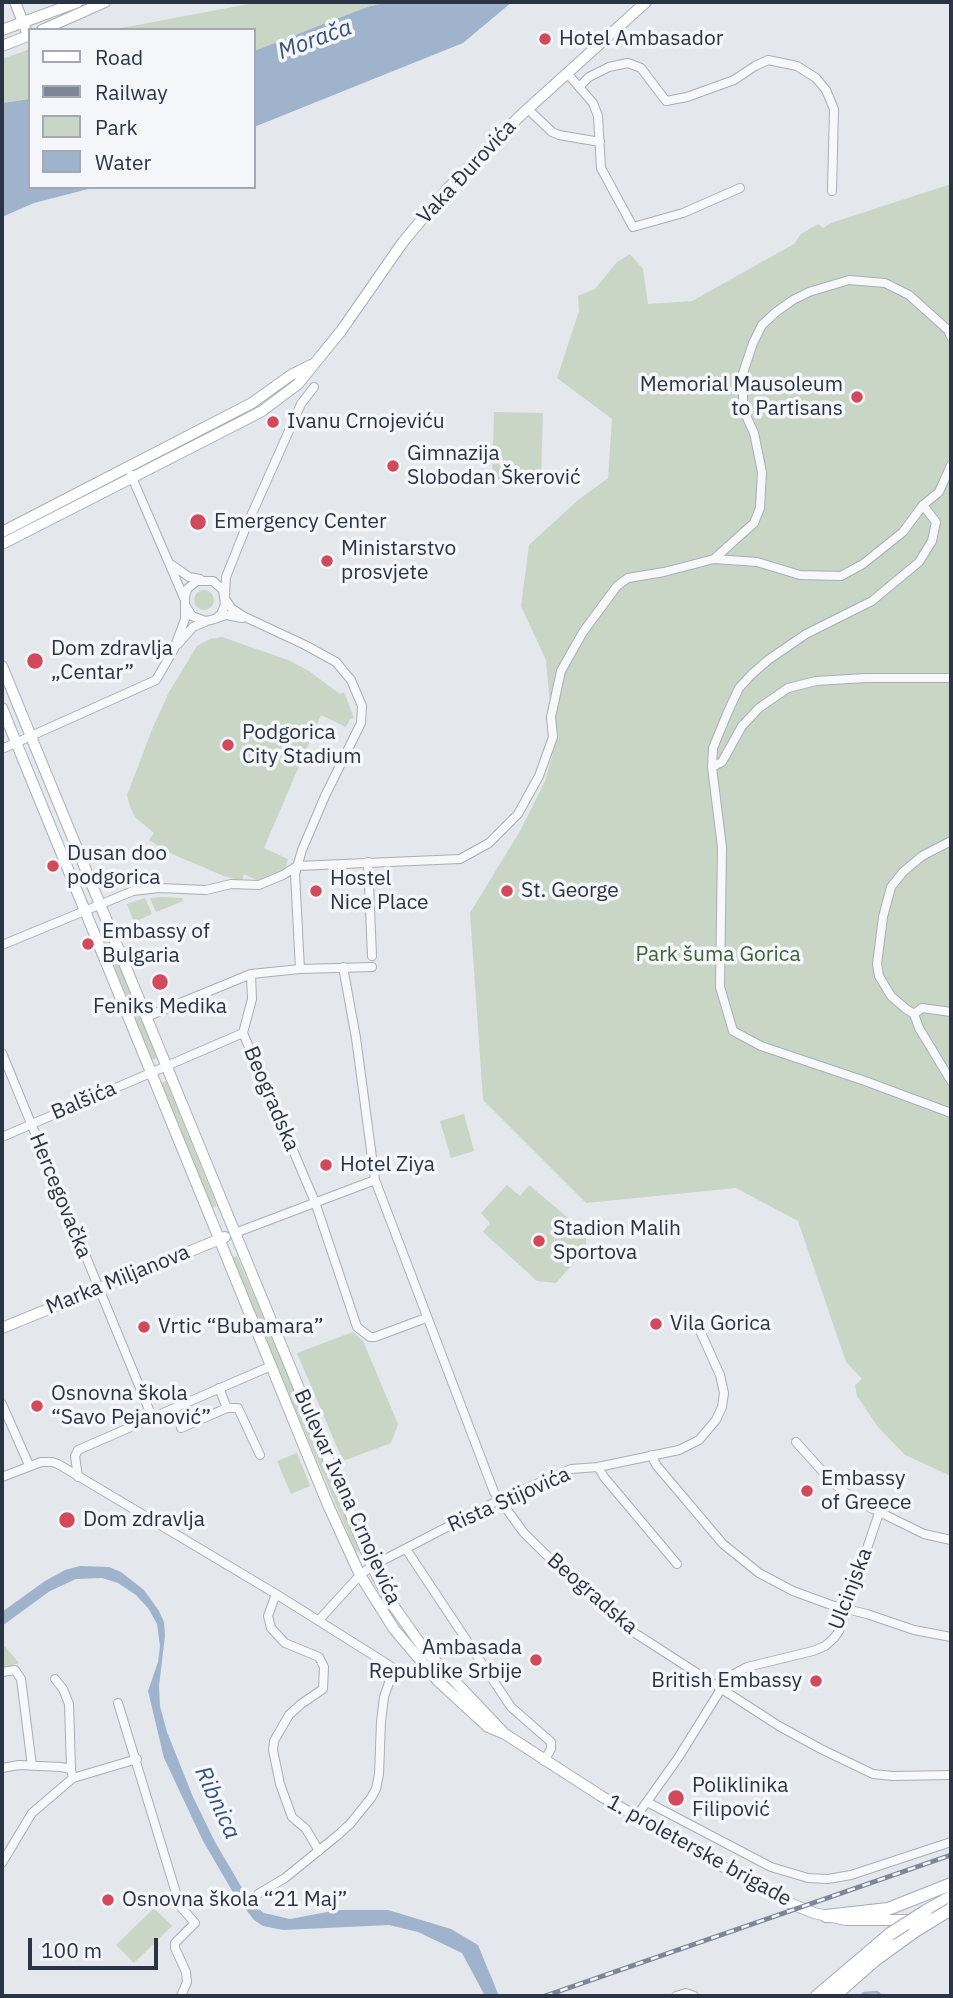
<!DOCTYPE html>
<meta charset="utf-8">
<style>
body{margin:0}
#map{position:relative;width:953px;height:1998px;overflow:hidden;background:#e4e7ec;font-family:"IBM Plex Sans",sans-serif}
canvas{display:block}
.frame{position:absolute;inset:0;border:4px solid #2b3445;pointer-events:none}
.legend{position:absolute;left:28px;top:28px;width:228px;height:161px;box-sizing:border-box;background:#f4f6f9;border:2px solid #a4a8b1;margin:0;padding:9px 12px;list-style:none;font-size:21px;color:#2b3445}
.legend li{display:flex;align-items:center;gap:14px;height:35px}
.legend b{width:35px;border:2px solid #a4a8b1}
.scale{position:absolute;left:28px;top:1938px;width:130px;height:32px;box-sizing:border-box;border:4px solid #2b3445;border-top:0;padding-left:9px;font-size:21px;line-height:24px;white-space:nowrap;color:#2b3445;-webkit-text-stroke:5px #f4f6f9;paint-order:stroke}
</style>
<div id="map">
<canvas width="953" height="1998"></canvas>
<div class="frame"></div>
<ul class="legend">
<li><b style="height:9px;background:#fff"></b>Road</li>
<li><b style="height:9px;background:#7d8696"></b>Railway</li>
<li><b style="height:19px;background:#c9d6c5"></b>Park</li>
<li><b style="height:19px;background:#9fb4cc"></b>Water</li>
</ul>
<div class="scale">100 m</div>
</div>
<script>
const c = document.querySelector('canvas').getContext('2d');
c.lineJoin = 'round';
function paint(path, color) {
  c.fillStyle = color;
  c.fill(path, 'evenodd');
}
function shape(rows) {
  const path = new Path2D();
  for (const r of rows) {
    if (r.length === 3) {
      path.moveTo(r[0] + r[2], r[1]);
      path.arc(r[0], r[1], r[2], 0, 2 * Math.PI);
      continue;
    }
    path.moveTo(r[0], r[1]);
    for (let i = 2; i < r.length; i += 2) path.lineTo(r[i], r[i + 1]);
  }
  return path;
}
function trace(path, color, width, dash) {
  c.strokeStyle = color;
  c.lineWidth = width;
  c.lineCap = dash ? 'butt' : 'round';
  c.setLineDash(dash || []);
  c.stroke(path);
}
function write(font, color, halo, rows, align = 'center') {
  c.font = font + ' "IBM Plex Sans",sans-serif';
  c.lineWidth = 7;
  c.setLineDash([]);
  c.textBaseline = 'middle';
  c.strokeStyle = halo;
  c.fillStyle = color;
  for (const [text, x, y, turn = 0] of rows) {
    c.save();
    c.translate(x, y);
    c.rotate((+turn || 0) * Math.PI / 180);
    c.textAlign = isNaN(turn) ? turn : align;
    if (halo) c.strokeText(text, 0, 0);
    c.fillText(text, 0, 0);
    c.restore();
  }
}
paint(shape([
 [259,2,388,2,367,7,254,51,254,30,111,30],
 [30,49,30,99,2,103,2,59],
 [951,184,951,1476,905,1455,878,1427,857,1396,855,1385,862,1379,846,1362,798,1221,736,1188,586,1203,483,1100,470,913,520,831,545,781,558,735,551,717,546,660,521,606,529,545,577,501,608,478,612,419,557,378,579,311,578,296,595,289,617,262,630,254,643,269,648,304,692,301,794,244,801,234,818,224,823,228,831,223],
 [494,412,543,413,541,482,492,481],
 [204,600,10],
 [222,637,288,660,309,671,340,694,344,692,354,718,350,719,346,727,321,715,264,848,288,859,284,871,259,881,244,874,242,881,224,876,172,854,149,840,154,833,136,818,130,807,127,795,153,727,169,692,197,646,210,639],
 [161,897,182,898,183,901,156,912,150,898],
 [145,898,152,914,134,922,127,904],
 [105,927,157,1058,152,1060,99,929],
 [166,1081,217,1206,211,1208,161,1083],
 [464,1114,474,1151,451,1158,440,1121],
 [507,1185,520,1196,529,1185,586,1233,586,1249,556,1283,537,1281,483,1232,490,1223,481,1213],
 [237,1256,362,1549,356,1552,231,1258],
 [353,1332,363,1341,398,1424,391,1443,343,1461,297,1353],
 [297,1453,310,1486,291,1494,277,1461],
 [2,1643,19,1663,2,1668],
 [154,1908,172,1926,134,1963,116,1945]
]), '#c9d6c5');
paint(shape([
 [388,2,512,2,463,43,254,127,254,51,367,7],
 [30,99,30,187,96,187,34,203,2,217,2,103],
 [80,1566,109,1567,121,1572,144,1590,159,1611,164,1622,165,1636,159,1686,160,1706,167,1732,193,1797,215,1842,245,1893,256,1907,264,1913,290,1919,338,1910,388,1910,451,1929,478,1945,499,1996,485,1996,462,1953,418,1932,389,1925,283,1930,263,1926,254,1920,234,1894,203,1841,164,1758,148,1691,158,1662,160,1646,157,1624,148,1608,136,1595,118,1583,102,1578,76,1579,50,1591,2,1626,2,1612,45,1581,65,1570]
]), '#9fb4cc');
trace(shape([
 [861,1996,864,1993,877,1992,882,1996]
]), '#9fb4cc', 2.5);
const street = shape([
 [567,73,593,103,598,116,601,168,633,227,683,213,740,188],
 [579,87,589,77,609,67,628,63,641,68,666,101,687,97,734,80,755,66,768,60,797,66,816,78,826,90,834,109,832,191],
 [533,114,552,132,559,135,600,142],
 [131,475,184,598],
 [714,559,754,523,760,508,762,472,754,433,743,409,743,373,753,343,762,325,776,312,793,300,809,292,849,280,885,283,909,295,948,330,951,337],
 [172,565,189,577,200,579],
 [225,595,226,577,246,527,301,404,314,387],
 [226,600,231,608,243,616,305,645,336,662,351,680,362,706,361,723,325,796,302,850,295,874,300,969],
 [215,619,221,614,225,605,223,590,213,581,197,581,187,589,185,597,185,605,192,616,205,621,211,620,226,615,242,618],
 [178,644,193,627,205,622],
 [951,678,866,678,816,681,788,688,759,708,742,726,722,762,712,767,722,847,720,987,733,1031,761,1046,865,1081,951,1113],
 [2,749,156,680,174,649,181,630,185,619,185,605],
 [712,767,713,748,727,714,739,688,752,674,768,660,806,634,872,601,919,562,932,541,936,522,923,505],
 [951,841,922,856,903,872,891,887,883,917,877,964,879,976,891,996,906,1009,914,1014,922,1008,951,1012],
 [368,862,372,956],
 [2,945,133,891,159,888,206,890,231,884,259,885,283,875,297,866,460,859,489,843,518,814,539,776,553,737,551,717,561,671,583,632,617,586,628,578,664,572,714,559,757,562,800,575,841,576,863,564,903,532,923,505,939,492,951,465],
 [343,967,356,1038,375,1180,494,1492,524,1533,581,1589,624,1626,779,1726,821,1749,873,1774,893,1776,951,1775],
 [914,1014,919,1028,951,1081],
 [146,1017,251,974,300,969,372,967],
 [243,1033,315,1202,357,1327,370,1337,375,1337,426,1318],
 [243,1033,252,999,251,974],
 [2,1053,152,1417],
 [2,1137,243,1033],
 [235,1233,375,1180],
 [2,1404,29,1465],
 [227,1408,238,1408,260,1455],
 [181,1428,227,1408,219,1388],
 [796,1442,832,1482,855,1500,924,1534,951,1540],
 [651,1455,657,1466,723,1544,759,1573,793,1591,834,1606,867,1614,914,1630,951,1637],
 [598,1467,604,1477,677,1564],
 [2,1477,41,1462,52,1462,58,1464,276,1594,392,1667,393,1671,384,1697,381,1722,379,1774,376,1789,371,1798,350,1824,338,1835,285,1878,258,1894],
 [78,1477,75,1456,78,1450,271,1366],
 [406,1549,511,1707,551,1742,551,1749,544,1761],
 [276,1594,268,1616,271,1628,285,1643,319,1657,324,1667,323,1689,301,1704,289,1715,274,1741,273,1750,280,1784,292,1817,306,1829,319,1851],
 [319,1620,360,1575,372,1566,499,1500,571,1469,598,1467,679,1450,699,1440,716,1420,722,1407,724,1393,720,1375,701,1333],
 [2,1672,15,1670,21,1679,32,1766],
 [55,1679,63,1689,69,1704,71,1769],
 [118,1703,180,1906,195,1923,175,1943,175,1948,186,1972,187,1982,181,1996],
 [2,1768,19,1765,61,1767,71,1769,73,1778,32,1813,2,1863],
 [73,1778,137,1759],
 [647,1802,771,1867,808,1878,828,1879,851,1875,951,1842],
 [636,1817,678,1758,721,1689,734,1674,747,1667,813,1651,825,1646,834,1638,839,1631,879,1513],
 [676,1996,686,1993,694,1996]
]);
const secondary = shape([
 [15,2,28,35],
 [2,30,78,2],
 [42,30,105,2],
 [2,46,30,35],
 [2,532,252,403,291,375,311,365],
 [2,544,243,421,262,411,298,384,341,331,403,242,448,188,521,115,646,2],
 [2,666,372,1566,390,1601,424,1649,503,1732],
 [2,708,328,1505,360,1575,394,1629,438,1681,488,1727,505,1734,601,1796,713,1861,782,1900,814,1913,846,1920,910,1920],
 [2,1328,225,1237]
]);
const primary = shape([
 [926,1911,951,1897],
 [826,1916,888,1909,951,1884],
 [817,1996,890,1934],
 [834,1996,875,1960,915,1931]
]);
trace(street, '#a9aeb7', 10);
trace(secondary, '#a9aeb7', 12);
trace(primary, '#a3abb8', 14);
trace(street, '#f7f8fa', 8);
trace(secondary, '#fff', 10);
trace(primary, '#fff', 12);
const rail = shape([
 [545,1996,951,1855]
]);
trace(rail, '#7d8696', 5);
trace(rail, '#f4f6f9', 2.5, [8]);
const primaryBridge = shape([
 [915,1931,951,1909],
 [890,1934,926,1911]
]);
trace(primaryBridge, '#a3abb8', 14, []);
trace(primaryBridge, '#fff', 12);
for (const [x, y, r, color] of [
 [545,39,7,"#d1495b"],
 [857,397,7,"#d1495b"],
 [273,422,7,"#d1495b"],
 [393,466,7,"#d1495b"],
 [198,522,9,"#d1495b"],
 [327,561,7,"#d1495b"],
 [35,661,9,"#d1495b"],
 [228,745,7,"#d1495b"],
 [53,866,7,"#d1495b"],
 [316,891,7,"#d1495b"],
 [507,891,7,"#d1495b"],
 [88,944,7,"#d1495b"],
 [160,982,9,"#d1495b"],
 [326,1165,7,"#d1495b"],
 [539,1241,7,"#d1495b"],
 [656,1324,7,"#d1495b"],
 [144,1327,7,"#d1495b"],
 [37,1406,7,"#d1495b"],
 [807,1491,7,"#d1495b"],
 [67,1520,9,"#d1495b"],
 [536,1660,7,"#d1495b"],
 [816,1681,7,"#d1495b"],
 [676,1798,9,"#d1495b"],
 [108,1900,7,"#d1495b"]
]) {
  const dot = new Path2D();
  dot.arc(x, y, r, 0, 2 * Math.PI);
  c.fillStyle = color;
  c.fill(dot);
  trace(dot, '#f4f6f9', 2.5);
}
write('21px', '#2b3445', '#f4f6f9', [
 ["Hotel Ambasador",559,39],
 ["Memorial Mausoleum",843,385,"right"],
 ["to Partisans",843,409,"right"],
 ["Ivanu Crnojeviću",287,422],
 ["Gimnazija",407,454],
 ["Slobodan Škerović",407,478],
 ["Emergency Center",214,522],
 ["Ministarstvo",341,549],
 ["prosvjete",341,573],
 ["Dom zdravlja",51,649],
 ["„Centar”",51,673],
 ["Podgorica",242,733],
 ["City Stadium",242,757],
 ["Dusan doo",67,854],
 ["podgorica",67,878],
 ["Hostel",330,879],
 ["Nice Place",330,903],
 ["St. George",521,891],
 ["Embassy of",102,932],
 ["Bulgaria",102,956],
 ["Feniks Medika",160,1007,"center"],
 ["Hotel Ziya",340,1165],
 ["Stadion Malih",553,1229],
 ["Sportova",553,1253],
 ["Vila Gorica",670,1324],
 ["Vrtic “Bubamara”",158,1327],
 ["Osnovna škola",51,1394],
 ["“Savo Pejanović”",51,1418],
 ["Embassy",821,1479],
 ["of Greece",821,1503],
 ["Dom zdravlja",83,1520],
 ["Ambasada",522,1648,"right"],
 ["Republike Srbije",522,1672,"right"],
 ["British Embassy",802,1681,"right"],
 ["Poliklinika",692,1786],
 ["Filipović",692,1810],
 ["Osnovna škola “21 Maj”",122,1900]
], 'left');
write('21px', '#2b3445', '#f4f6f9', [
 ["Vaka Đurovića",467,172,-47],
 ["Beogradska",271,1099,67],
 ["Balšića",84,1101,-23],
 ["Hercegovačka",60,1196,68],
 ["Marka Miljanova",118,1280,-22],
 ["Bulevar Ivana Crnojevića",347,1497,66],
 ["Rista Stijovića",509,1500,-24],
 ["Ulcinjska",851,1589,-69],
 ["Beogradska",592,1594,41],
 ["1. proleterske brigade",699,1851,29]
]);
write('21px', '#3f6138', '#f4f6f9', [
 ["Park šuma Gorica",718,955]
]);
write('italic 23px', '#34527a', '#f4f6f9', [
 ["Morača",315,40,-20],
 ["Ribnica",217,1803,65]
]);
</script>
